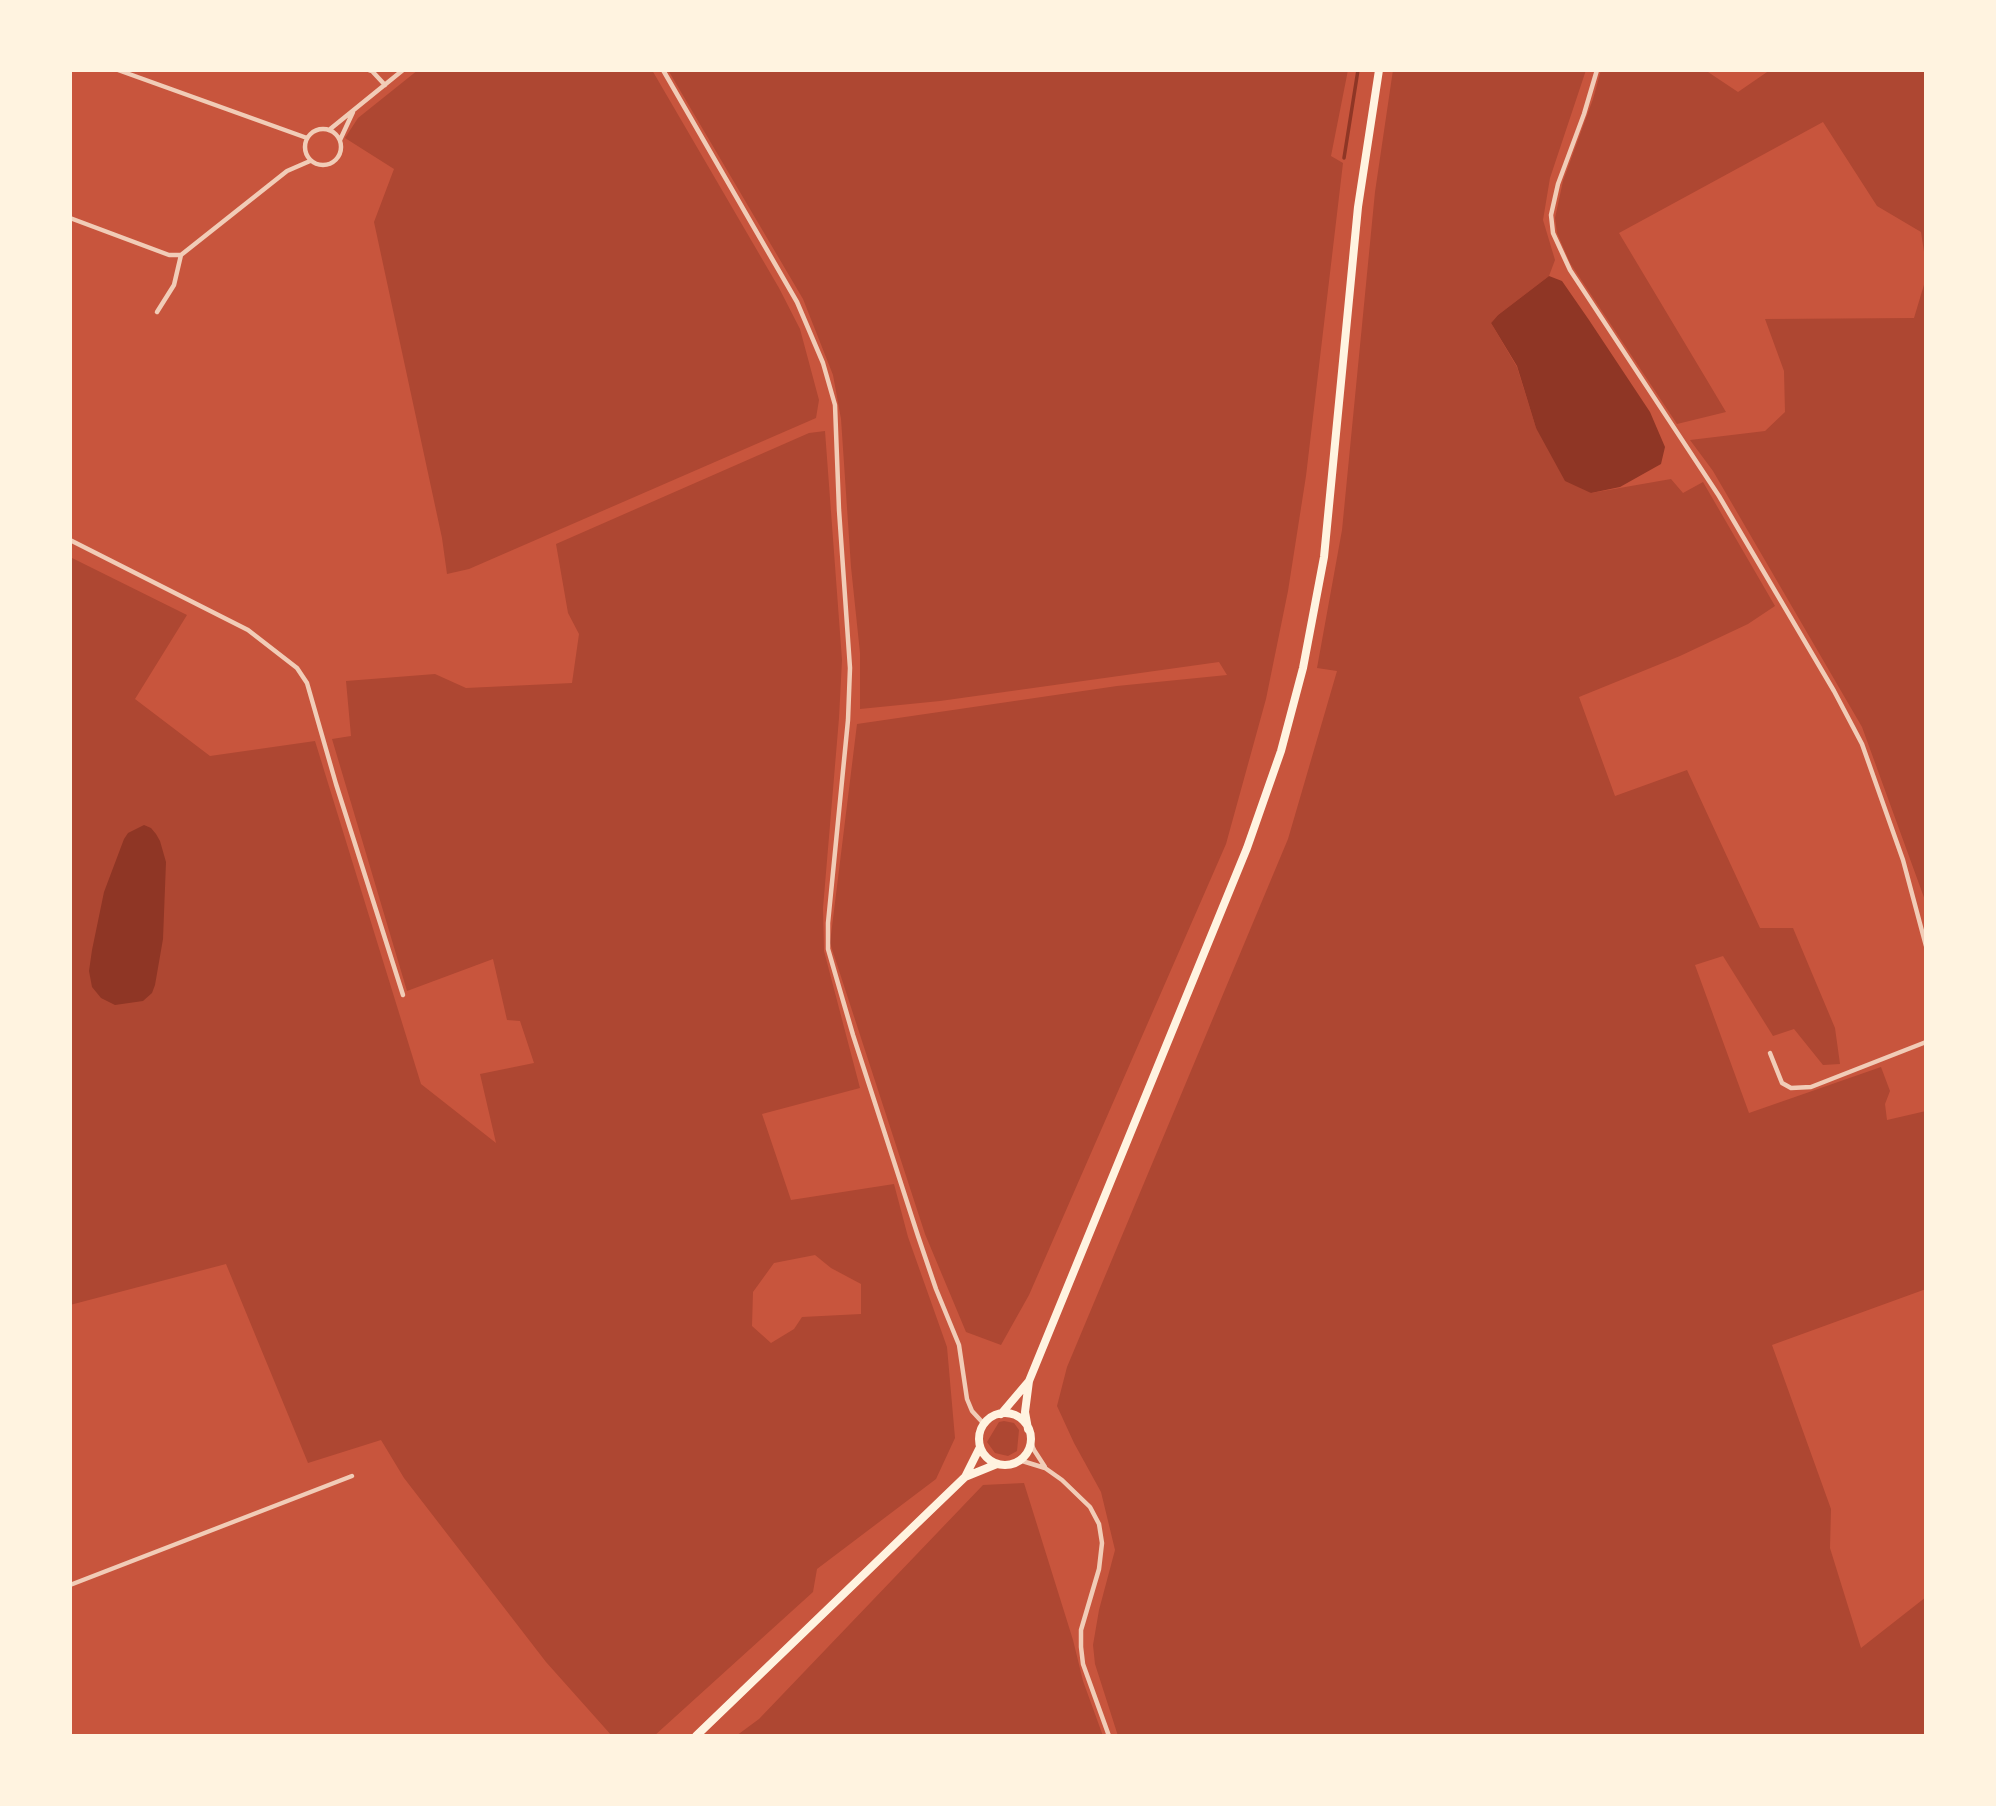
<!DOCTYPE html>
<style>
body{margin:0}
#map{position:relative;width:1996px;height:1806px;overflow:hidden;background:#c8553d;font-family:"IBM Plex Sans",sans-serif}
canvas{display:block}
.frame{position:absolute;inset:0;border:72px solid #fff3e0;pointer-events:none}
</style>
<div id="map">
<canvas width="1996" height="1806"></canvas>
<div class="frame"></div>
</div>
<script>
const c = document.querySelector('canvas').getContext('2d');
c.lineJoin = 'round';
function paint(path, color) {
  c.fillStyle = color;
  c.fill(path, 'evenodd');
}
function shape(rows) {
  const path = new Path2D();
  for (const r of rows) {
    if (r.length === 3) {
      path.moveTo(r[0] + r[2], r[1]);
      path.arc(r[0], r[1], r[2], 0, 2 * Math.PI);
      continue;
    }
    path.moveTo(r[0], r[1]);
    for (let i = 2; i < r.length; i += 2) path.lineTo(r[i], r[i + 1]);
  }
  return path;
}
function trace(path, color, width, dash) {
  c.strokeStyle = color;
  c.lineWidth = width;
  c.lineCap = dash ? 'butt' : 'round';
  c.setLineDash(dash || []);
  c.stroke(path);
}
paint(shape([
 [418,70,652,70,779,288,800,329,819,400,816,418,469,569,447,574,442,538,374,222,394,169,345,138,358,118],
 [668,70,1348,70,1331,156,1343,163,1306,476,1288,591,1266,699,1226,844,1029,1295,1001,1345,966,1332,925,1234,830,943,857,724,1117,686,1227,675,1219,662,940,701,860,709,860,653,851,567,841,419,833,375,803,299],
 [1393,70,1586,70,1550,178,1543,220,1555,260,1549,276,1498,315,1491,323,1517,367,1536,428,1591,493,1671,479,1683,493,1703,482,1775,606,1748,624,1680,656,1579,697,1615,796,1687,770,1760,928,1793,928,1835,1028,1840,1064,1823,1065,1794,1029,1773,1036,1723,956,1695,965,1749,1113,1881,1067,1890,1091,1885,1104,1887,1120,1926,1111,1926,1289,1772,1345,1831,1509,1830,1548,1861,1648,1926,1597,1926,1736,1118,1736,1095,1664,1093,1645,1099,1610,1115,1550,1101,1492,1074,1443,1057,1406,1067,1367,1288,839,1337,671,1317,668,1342,530,1375,192],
 [1601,70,1705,70,1738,92,1770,70,1926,70,1926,265,1921,232,1877,206,1823,122,1619,233,1726,412,1677,424,1570,263,1557,233,1555,218,1563,181,1593,99],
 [1926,278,1926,903,1862,727,1713,471,1690,440,1765,431,1785,412,1784,371,1765,319,1914,318],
 [825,431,842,660,839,718,823,908,824,951,860,1088,762,1114,791,1200,894,1184,908,1237,947,1347,955,1438,936,1479,817,1569,813,1592,654,1736,612,1736,546,1662,404,1478,381,1440,308,1463,226,1264,70,1305,70,557,187,615,135,699,210,756,315,741,421,1084,496,1143,480,1074,534,1063,520,1021,507,1020,493,959,407,991,332,739,351,736,346,681,435,674,466,688,572,683,579,634,568,613,556,544,809,433],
 [815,1255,831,1268,861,1284,861,1314,802,1317,794,1329,771,1343,752,1326,753,1292,774,1263],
 [1004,1421,1014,1423,1019,1430,1017,1451,1008,1456,995,1453,987,1442,999,1422],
 [1024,1483,1073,1640,1083,1681,1103,1736,736,1736,759,1719,983,1485]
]), '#ae4732');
paint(shape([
 [1549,276,1562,281,1589,320,1650,412,1665,447,1661,464,1620,487,1591,493,1565,481,1536,428,1517,366,1491,323,1498,315],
 [144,825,151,828,156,834,160,841,166,862,163,939,155,985,152,993,143,1001,115,1005,101,998,92,987,89,971,92,950,104,892,124,839,128,833]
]), '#8f3625');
trace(shape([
 [1344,158,1358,70]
]), '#8f3625', 3.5);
trace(shape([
 [118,70,307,138],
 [369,70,372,71,385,85],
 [663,70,797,302,823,363,835,405,839,510,850,668,848,720,828,923,828,949,853,1035,918,1236,936,1289,959,1345,967,1399,972,1411,984,1424],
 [1597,70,1584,114,1558,184,1551,215,1553,233,1570,270,1719,496,1834,691,1862,744,1903,860,1926,946],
 [323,147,18],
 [329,130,403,70],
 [340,140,353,112],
 [70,218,169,255,181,255,287,171,310,161],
 [157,312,174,285,181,255],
 [70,540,248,630,297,668,307,683,336,784,403,995],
 [1770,1053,1782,1083,1791,1088,1811,1087,1926,1042],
 [1030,1440,1034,1450,1045,1467],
 [1019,1460,1045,1468,1062,1480,1090,1507,1099,1524,1102,1543,1099,1569,1081,1630,1081,1647,1083,1664,1109,1736],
 [70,1585,352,1476]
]), '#f1ccb7', 4.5);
trace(shape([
 [1005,1439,26],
 [1001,1414,1029,1381],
 [1028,1429,1025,1412,1029,1381,1247,848,1281,751,1303,668,1324,557,1358,207,1379,70],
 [965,1477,997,1464],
 [696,1736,965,1477,980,1447]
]), '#fff3e0', 8);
</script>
